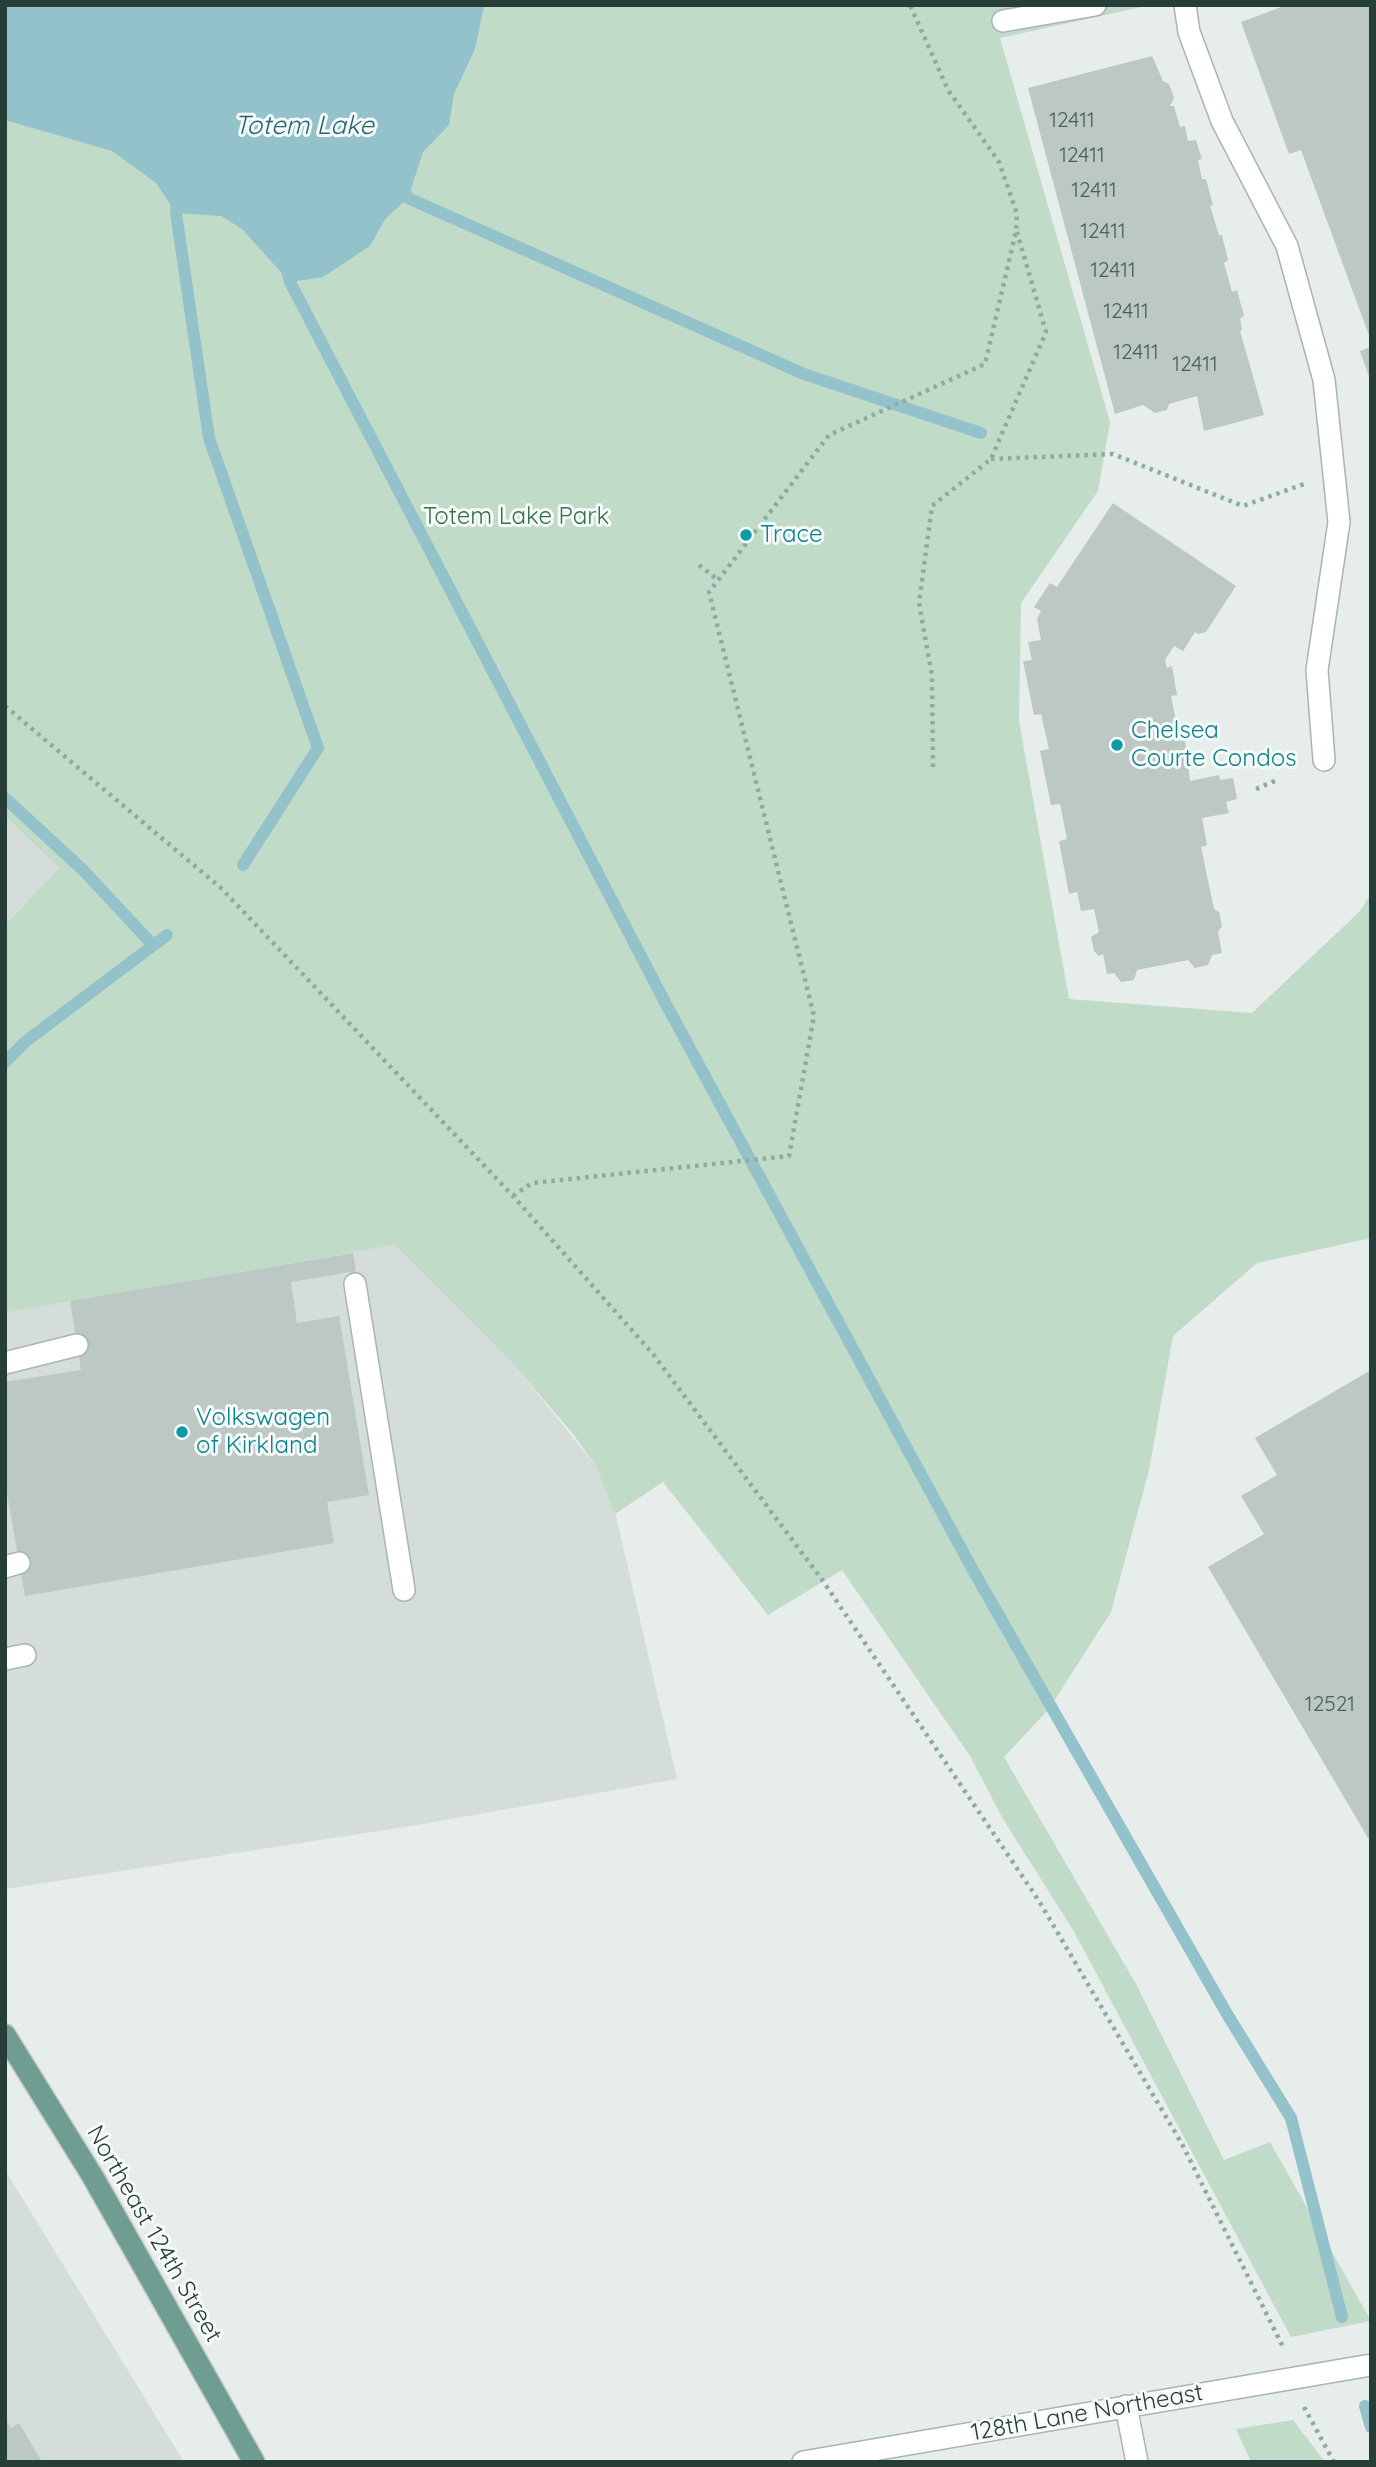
<!DOCTYPE html>
<style>
body{margin:0}
#map{position:relative;width:1376px;height:2467px;overflow:hidden;background:#e6edea;font-family:Quicksand,sans-serif}
canvas{display:block}
.frame{position:absolute;inset:0;border:7px solid #273d38;pointer-events:none}
</style>
<div id="map">
<canvas width="1376" height="2467"></canvas>
<div class="frame"></div>
</div>
<script>
const c = document.querySelector('canvas').getContext('2d');
c.lineJoin = 'round';
function paint(path, color) {
  c.fillStyle = color;
  c.fill(path, 'evenodd');
}
function shape(rows) {
  const path = new Path2D();
  for (const r of rows) {
    path.moveTo(r[0], r[1]);
    for (let i = 2; i < r.length; i += 2) path.lineTo(r[i], r[i + 1]);
  }
  return path;
}
function trace(path, color, width, dash) {
  c.strokeStyle = color;
  c.lineWidth = width;
  c.lineCap = dash ? 'butt' : 'round';
  c.setLineDash(dash || []);
  c.stroke(path);
}
function write(font, color, halo, rows, align = 'center') {
  c.font = font + ' Quicksand,sans-serif';
  c.lineWidth = 6;
  c.setLineDash([]);
  c.textBaseline = 'middle';
  c.strokeStyle = halo;
  c.fillStyle = color;
  for (const [text, x, y, turn = 0] of rows) {
    c.save();
    c.translate(x, y);
    c.rotate((+turn || 0) * Math.PI / 180);
    c.textAlign = isNaN(turn) ? turn : align;
    if (halo) c.strokeText(text, 0, 0);
    c.fillText(text, 0, 0);
    c.restore();
  }
}
paint(shape([
 [5,816,59,868,10,921,5,921],
 [395,1245,514,1365,596,1466,612,1499,677,1779,417,1825,5,1889,5,1313],
 [5,2170,184,2462,5,2462]
]), '#d4ddd9');
paint(shape([
 [5,5,1151,5,1000,38,1110,422,1098,491,1021,603,1019,721,1069,999,1252,1013,1359,912,1371,894,1371,1238,1257,1263,1173,1336,1149,1470,1111,1612,1049,1709,1004,1757,1136,1984,1224,2160,1270,2142,1371,2321,1291,2337,1073,1930,1003,1819,970,1756,842,1570,768,1615,663,1482,615,1514,596,1466,573,1434,514,1365,395,1245,5,1313,5,921,10,920,59,868,5,816],
 [1293,2420,1325,2462,1251,2462,1236,2429]
]), '#c1dbc9');
paint(shape([
 [5,5,484,5,484,6,475,49,454,94,449,125,423,152,408,198,386,218,370,246,323,277,290,282,242,229,221,216,176,213,156,183,112,151,5,120]
]), '#94c2cb');
trace(shape([
 [402,186,408,198,804,374,981,433],
 [177,197,176,213,209,438,318,748,243,865],
 [286,266,290,282,668,1008,974,1572,1227,2014,1291,2118,1342,2317],
 [5,798,83,870,153,945],
 [5,1062,25,1042,167,935],
 [1365,2406,1371,2427]
]), '#94c2cb', 12);
paint(shape([
 [1287,5,1371,5,1371,341,1301,150,1289,154,1241,22],
 [1152,56,1163,81,1169,84,1174,98,1170,106,1174,106,1180,127,1185,126,1188,141,1196,140,1202,159,1198,160,1202,179,1206,179,1213,205,1210,206,1219,235,1222,235,1228,260,1224,263,1232,292,1237,290,1244,316,1240,318,1242,330,1240,331,1264,415,1204,431,1197,396,1169,404,1167,410,1155,413,1143,405,1115,414,1028,88],
 [1371,347,1371,379,1370,379,1360,351],
 [1113,503,1236,586,1206,632,1198,634,1195,632,1183,651,1174,646,1165,660,1167,668,1172,666,1177,695,1171,696,1180,741,1185,740,1190,781,1219,775,1220,780,1233,778,1237,799,1226,802,1229,813,1202,818,1207,845,1201,847,1214,909,1219,912,1222,926,1218,932,1222,953,1212,955,1208,965,1195,968,1188,960,1137,970,1134,980,1121,982,1114,973,1107,974,1103,954,1099,956,1094,951,1091,937,1099,932,1094,909,1081,911,1077,892,1069,894,1059,841,1067,839,1060,804,1051,805,1040,751,1049,749,1041,714,1034,715,1023,661,1032,660,1028,642,1041,640,1037,619,1041,611,1034,607,1050,583,1057,587],
 [353,1253,356,1271,291,1282,297,1323,339,1316,369,1495,327,1502,334,1543,25,1596,5,1482,5,1382,81,1370,70,1301],
 [1371,1370,1371,1843,1208,1567,1264,1534,1241,1496,1277,1475,1255,1438],
 [5,2419,11,2428,19,2423,42,2462,5,2462]
]), '#bbc8c3');
const minor = shape([
 [1185,5,1189,32,1222,121,1287,246,1324,380,1339,522,1317,670,1324,760],
 [1003,21,1095,5],
 [355,1284,404,1590],
 [5,1363,77,1345],
 [5,1567,19,1563],
 [5,1659,25,1655],
 [1126,2406,1137,2462],
 [803,2462,1371,2365]
]);
const major = shape([
 [5,2035,93,2177,254,2462]
]);
trace(minor, '#a9b5b1', 24);
trace(major, '#c3c9c7', 24);
trace(shape([
 [991,459,1113,454,1243,506,1304,484],
 [699,565,718,580],
 [5,706,221,888,513,1196,653,1354,823,1581,1039,1901,1182,2144,1284,2349],
 [933,767,932,676,919,603,932,506,991,459,1046,332,1017,232],
 [1256,789,1279,779],
 [513,1196,532,1183,789,1156,814,1016,709,592,829,435,985,364,1016,231,1017,214,999,162,948,90,910,5],
 [1304,2407,1334,2462]
]), '#8aada3', 4.5, [3.5, 5]);
trace(minor, '#fff', 21);
trace(major, '#6f9d92', 21);
for (const [x, y, r, color] of [
 [746,535,7,"#0f9aa8"],
 [1117,745,7,"#0f9aa8"],
 [182,1432,7,"#0f9aa8"]
]) {
  const dot = new Path2D();
  dot.arc(x, y, r, 0, 2 * Math.PI);
  c.fillStyle = color;
  c.fill(dot);
  trace(dot, '#f6faf8', 2.5);
}
write('21px', '#4c605b', null, [
 ["12411",1072,121],
 ["12411",1082,156],
 ["12411",1094,191],
 ["12411",1103,232],
 ["12411",1113,271],
 ["12411",1126,312],
 ["12411",1136,353],
 ["12411",1195,365],
 ["12521",1330,1705]
]);
write('24px', '#35704d', '#f6faf8', [
 ["Totem Lake Park",516,517]
]);
write('24px', '#0d838f', '#f6faf8', [
 ["Trace",760,535],
 ["Chelsea",1131,731],
 ["Courte Condos",1131,759],
 ["Volkswagen",196,1418],
 ["of Kirkland",196,1446]
], 'left');
write('24px', '#273d38', '#f6faf8', [
 ["Northeast 124th Street",154,2234,60],
 ["128th Lane Northeast",1087,2413,-10]
]);
write('italic 26px', '#276573', '#f6faf8', [
 ["Totem Lake",304,126]
]);
</script>
